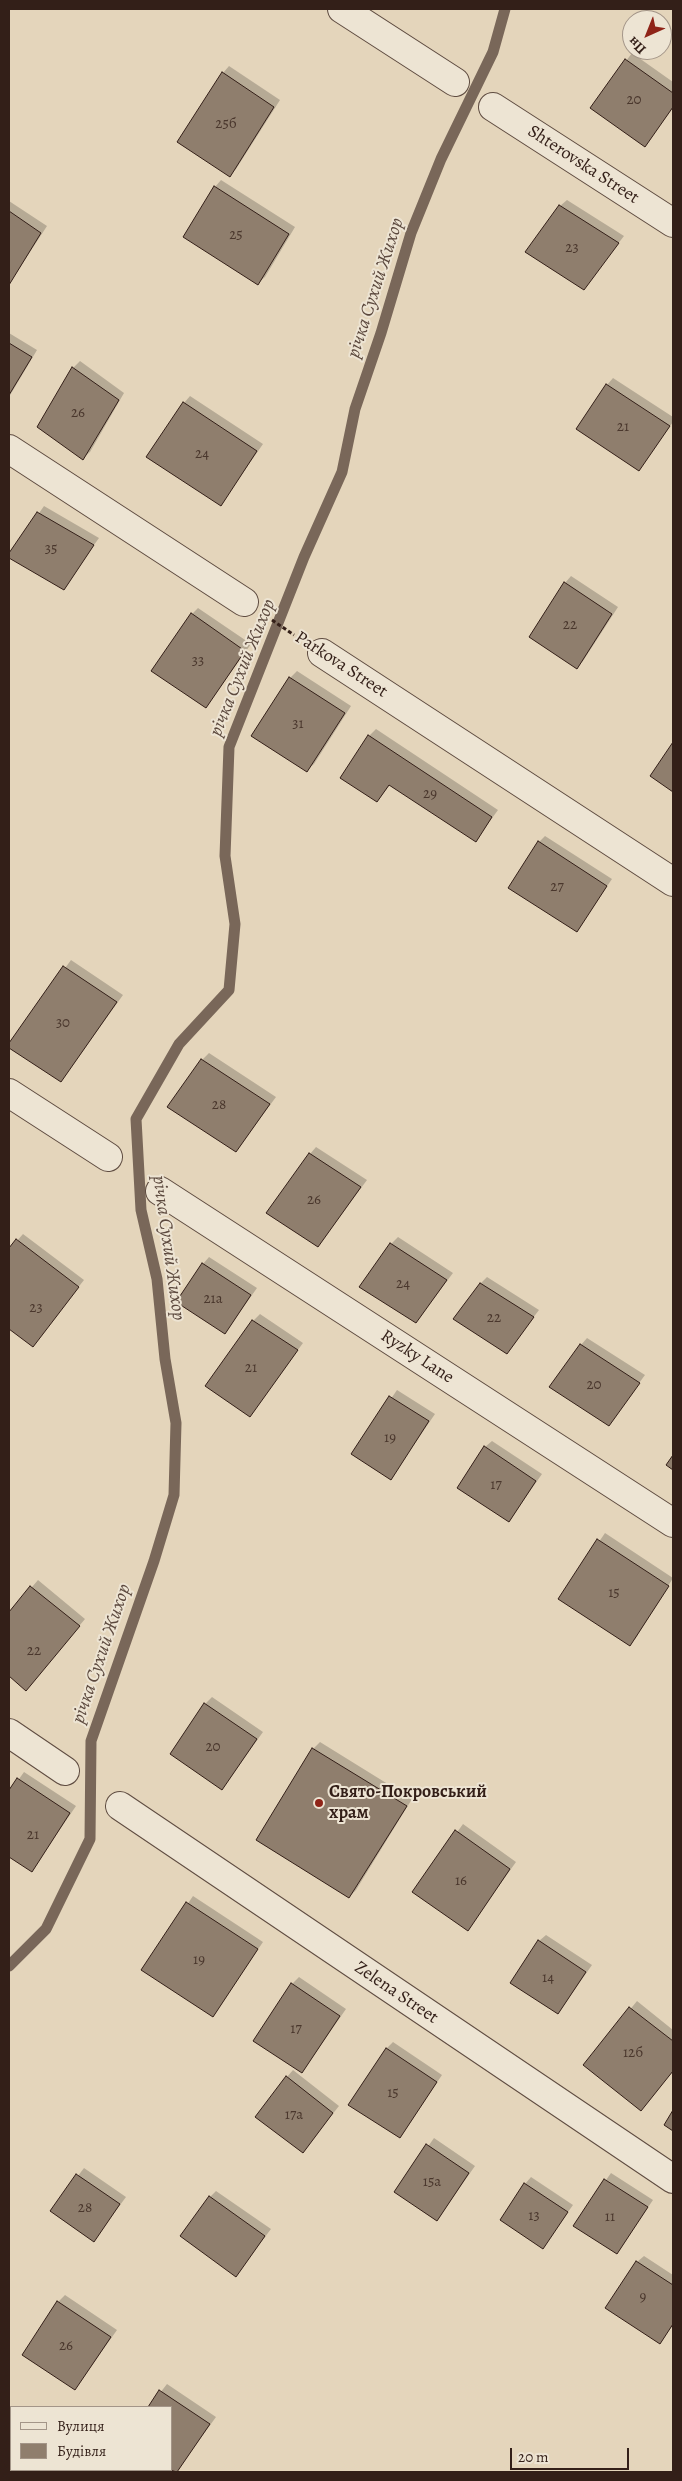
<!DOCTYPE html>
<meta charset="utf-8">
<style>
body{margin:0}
#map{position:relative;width:682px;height:2481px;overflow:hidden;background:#e4d5bb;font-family:Alegreya,serif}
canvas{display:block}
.frame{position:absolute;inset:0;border:10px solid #331f18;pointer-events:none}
.legend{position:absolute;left:10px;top:2406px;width:162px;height:65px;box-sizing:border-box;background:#ede4d3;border:1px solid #a39588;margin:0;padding:6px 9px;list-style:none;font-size:15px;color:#331f18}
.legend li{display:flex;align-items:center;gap:10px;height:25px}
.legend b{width:25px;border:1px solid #a39588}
.north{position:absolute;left:622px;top:10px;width:50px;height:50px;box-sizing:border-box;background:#ede4d3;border:1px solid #a39588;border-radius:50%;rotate:224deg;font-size:14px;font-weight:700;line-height:20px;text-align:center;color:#331f18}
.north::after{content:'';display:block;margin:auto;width:18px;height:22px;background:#8f2418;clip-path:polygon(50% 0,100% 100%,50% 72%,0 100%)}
.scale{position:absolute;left:510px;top:2448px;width:119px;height:22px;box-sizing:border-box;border:2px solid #331f18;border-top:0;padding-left:6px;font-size:15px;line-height:18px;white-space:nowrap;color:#331f18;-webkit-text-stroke:4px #ede4d3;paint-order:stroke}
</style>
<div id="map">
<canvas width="682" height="2481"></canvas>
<div class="frame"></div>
<ul class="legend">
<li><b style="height:6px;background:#ede4d3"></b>Вулиця</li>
<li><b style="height:14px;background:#8f7e6d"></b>Будівля</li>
</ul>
<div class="north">Пн</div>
<div class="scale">20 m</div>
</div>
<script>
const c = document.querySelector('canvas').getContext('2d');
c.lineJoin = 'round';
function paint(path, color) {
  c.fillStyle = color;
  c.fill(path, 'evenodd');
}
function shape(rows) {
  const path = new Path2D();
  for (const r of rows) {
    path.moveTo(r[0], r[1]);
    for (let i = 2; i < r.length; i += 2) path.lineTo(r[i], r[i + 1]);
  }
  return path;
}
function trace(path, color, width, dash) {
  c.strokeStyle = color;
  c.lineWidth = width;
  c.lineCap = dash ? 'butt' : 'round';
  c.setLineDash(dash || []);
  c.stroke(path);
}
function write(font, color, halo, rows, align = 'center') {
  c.font = font + ' Alegreya,serif';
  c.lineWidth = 4;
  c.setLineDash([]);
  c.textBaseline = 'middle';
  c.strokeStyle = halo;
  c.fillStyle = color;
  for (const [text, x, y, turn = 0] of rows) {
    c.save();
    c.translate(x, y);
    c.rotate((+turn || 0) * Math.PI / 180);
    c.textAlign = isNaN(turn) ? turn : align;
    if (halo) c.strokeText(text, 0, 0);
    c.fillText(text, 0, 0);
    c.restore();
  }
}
paint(shape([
 [632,53,673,82,673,108,644,146,591,108],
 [229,66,280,100,236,169,229,175,223,73],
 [221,180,295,227,265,277,258,283,215,187],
 [567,200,624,236,584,288,560,206],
 [9,201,47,226,9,284],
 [9,333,37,350,9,397],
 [80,361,124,393,90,452,83,458,39,427,73,368],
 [613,378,673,417,673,422,639,469,607,385],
 [190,396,263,444,221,504,184,403],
 [44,506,99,538,63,588,9,556],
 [571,576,618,607,583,661,577,667,565,583],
 [198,608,251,644,206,707,192,614],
 [297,671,351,706,314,764,307,770,290,678],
 [376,729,498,810,476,840,390,785,377,801,369,736],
 [545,836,612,879,577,930,539,842],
 [71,960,123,995,61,1081,9,1045],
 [209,1053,276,1097,236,1151,202,1060],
 [316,1147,367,1180,318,1246,310,1154],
 [23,1234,84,1280,32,1346,9,1327,9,1250],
 [398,1237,453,1273,416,1322,391,1244],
 [209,1257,257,1288,225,1333,203,1264],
 [487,1277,539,1310,507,1352,480,1284],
 [260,1314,303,1343,250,1415,253,1321],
 [587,1338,645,1375,609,1424,581,1345],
 [397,1390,435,1414,391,1478,353,1454],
 [492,1441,542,1474,509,1521,485,1447],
 [605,1533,673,1578,636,1638,629,1644,560,1599],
 [38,1580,85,1619,26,1689,9,1674,9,1614],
 [212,1697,263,1732,222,1789,205,1704],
 [320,1742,412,1799,356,1890,349,1897,258,1840,313,1749],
 [24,1772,76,1806,32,1870,9,1855,9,1793],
 [463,1824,516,1862,468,1929,414,1892],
 [193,1896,263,1942,213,2016,143,1970],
 [546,1935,592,1965,558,2013,539,1941],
 [299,1977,346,2009,302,2072,292,1984],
 [637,2001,673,2030,673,2071,641,2110,585,2065],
 [393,2042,442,2075,400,2137,386,2049],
 [293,2070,339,2106,303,2151,287,2077],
 [434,2138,475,2166,437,2220,396,2192],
 [84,2168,126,2197,94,2240,52,2210],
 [611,2173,653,2200,617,2253,574,2225],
 [531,2177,573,2205,543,2247,525,2184],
 [216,2191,271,2229,236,2275,210,2197],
 [644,2256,673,2275,673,2325,660,2342,637,2262],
 [65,2295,117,2330,75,2389,58,2302],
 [167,2384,216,2417,176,2472,171,2469,171,2407,149,2407]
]), '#0003');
trace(shape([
 [9,1966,46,1929,90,1839,91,1741,154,1561,174,1495,176,1423,165,1359,157,1279,141,1210,136,1119,179,1044,229,990,235,924,225,856,229,747,304,557,342,472,355,409,381,333,411,233,441,159,493,52,505,9]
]), '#796759', 11);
const building = shape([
 [625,59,673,93,673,107,645,147,590,108,625,59],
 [222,72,274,107,230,177,177,142,222,72],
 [214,186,289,234,258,285,183,237,214,186],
 [559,205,619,243,584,290,525,252,559,205],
 [9,211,41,233,9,285,9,211],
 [9,343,32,357,9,395,9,343],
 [72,367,119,400,83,460,37,427,72,367],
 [606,384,670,426,639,471,576,429,606,384],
 [183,402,257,451,221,506,146,457,183,402],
 [37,512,94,545,64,590,9,558,9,553,37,512],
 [564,582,612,614,577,669,529,637,564,582],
 [191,613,245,651,206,708,151,671,191,613],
 [289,677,345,713,307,772,251,736,289,677],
 [368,735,492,817,476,842,389,785,377,802,340,778,368,735],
 [673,742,673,792,650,776,673,742],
 [538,841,607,886,577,932,508,888,538,841],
 [63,966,117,1002,61,1082,9,1048,9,1043,63,966],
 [201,1059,270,1104,236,1152,167,1107,201,1059],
 [309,1153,361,1187,318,1247,266,1213,309,1153],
 [16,1239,79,1287,33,1347,9,1329,9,1248,16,1239],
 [390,1243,447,1280,416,1323,359,1287,390,1243],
 [202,1263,251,1295,225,1334,176,1302,202,1263],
 [480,1283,534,1317,507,1354,453,1319,480,1283],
 [252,1320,298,1350,250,1417,205,1386,252,1320],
 [580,1344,640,1383,609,1426,549,1387,580,1344],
 [389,1396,429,1421,391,1480,351,1454,389,1396],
 [484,1446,536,1481,509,1522,457,1488,484,1446],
 [673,1455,673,1470,666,1465,673,1455],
 [597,1539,669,1586,630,1646,558,1599,597,1539],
 [30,1586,80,1626,26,1691,9,1676,9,1612,30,1586],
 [204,1703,257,1739,222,1790,170,1754,204,1703],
 [312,1748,407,1806,349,1898,256,1840,312,1748],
 [17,1778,70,1813,32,1872,9,1857,9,1790,17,1778],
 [455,1830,510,1869,468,1931,412,1892,455,1830],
 [186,1902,258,1949,213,2017,141,1970,186,1902],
 [538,1940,586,1972,558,2014,510,1983,538,1940],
 [291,1983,340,2016,302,2073,253,2041,291,1983],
 [629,2007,673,2041,673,2071,641,2111,583,2065,629,2007],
 [386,2048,437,2082,400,2138,348,2105,386,2048],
 [286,2076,333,2113,303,2153,255,2117,286,2076],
 [673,2110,673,2131,664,2125,673,2110],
 [426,2144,469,2173,437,2221,394,2192,426,2144],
 [76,2174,120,2204,94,2242,50,2211,76,2174],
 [604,2179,648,2207,617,2254,573,2226,604,2179],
 [524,2183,568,2212,543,2249,500,2220,524,2183],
 [209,2196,265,2236,236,2277,180,2236,209,2196],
 [636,2261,673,2285,673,2324,660,2344,605,2308,636,2261],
 [57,2301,111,2337,75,2390,22,2355,57,2301],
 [159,2390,210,2424,177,2472,170,2470,171,2407,148,2407,159,2390]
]);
paint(building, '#8f7e6d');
trace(building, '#331f18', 1);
const minor = shape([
 [342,9,455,82],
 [493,107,673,223],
 [9,449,244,602],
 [322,653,673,882],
 [9,1093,108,1157],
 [160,1191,673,1523],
 [9,1733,65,1771],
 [120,1806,673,2179],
 [9,2434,11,2435],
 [62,2470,66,2472]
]);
trace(minor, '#5f4c41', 30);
trace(shape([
 [272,620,294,635]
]), '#331f18', 3, [4, 2.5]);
trace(minor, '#ede4d3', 28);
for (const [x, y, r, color] of [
 [319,1803,5,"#8f2418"]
]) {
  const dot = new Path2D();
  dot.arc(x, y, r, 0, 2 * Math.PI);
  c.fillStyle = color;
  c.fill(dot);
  trace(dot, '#ede4d3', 2);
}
write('15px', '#4a372d', null, [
 ["20",634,100],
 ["25б",226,124],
 ["25",236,235],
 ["23",572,248],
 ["26",78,413],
 ["21",623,427],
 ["24",202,454],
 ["35",51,549],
 ["22",570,625],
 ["33",198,661],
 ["31",298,724],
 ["29",430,794],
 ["27",557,887],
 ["30",63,1023],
 ["28",219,1105],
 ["26",314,1200],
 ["24",403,1284],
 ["21а",213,1299],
 ["23",36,1308],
 ["22",494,1318],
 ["21",251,1368],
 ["20",594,1385],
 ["19",390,1438],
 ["17",496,1485],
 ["15",614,1593],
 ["22",34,1651],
 ["20",213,1747],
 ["21",33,1835],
 ["16",461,1881],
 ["19",199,1960],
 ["14",548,1978],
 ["17",296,2029],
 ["12б",633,2053],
 ["15",393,2093],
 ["17а",294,2115],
 ["15а",432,2182],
 ["28",85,2208],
 ["13",534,2216],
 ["11",610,2217],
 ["9",643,2297],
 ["26",66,2346]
]);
write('18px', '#331f18', '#ede4d3', [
 ["Shterovska Street",583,165,33],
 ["Parkova Street",341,665,33],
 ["Ryzky Lane",417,1357,33],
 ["Zelena Street",396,1993,34]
]);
write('bold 18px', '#331f18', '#ede4d3', [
 ["Свято-Покровський",329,1793],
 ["храм",329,1814]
], 'left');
write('italic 19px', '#5c493e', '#ede4d3', [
 ["річка Сухий Жихор",376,288,-72],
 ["річка Сухий Жихор",243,668,-68],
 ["річка Сухий Жихор",168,1248,82],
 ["річка Сухий Жихор",102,1654,-71]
]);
</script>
